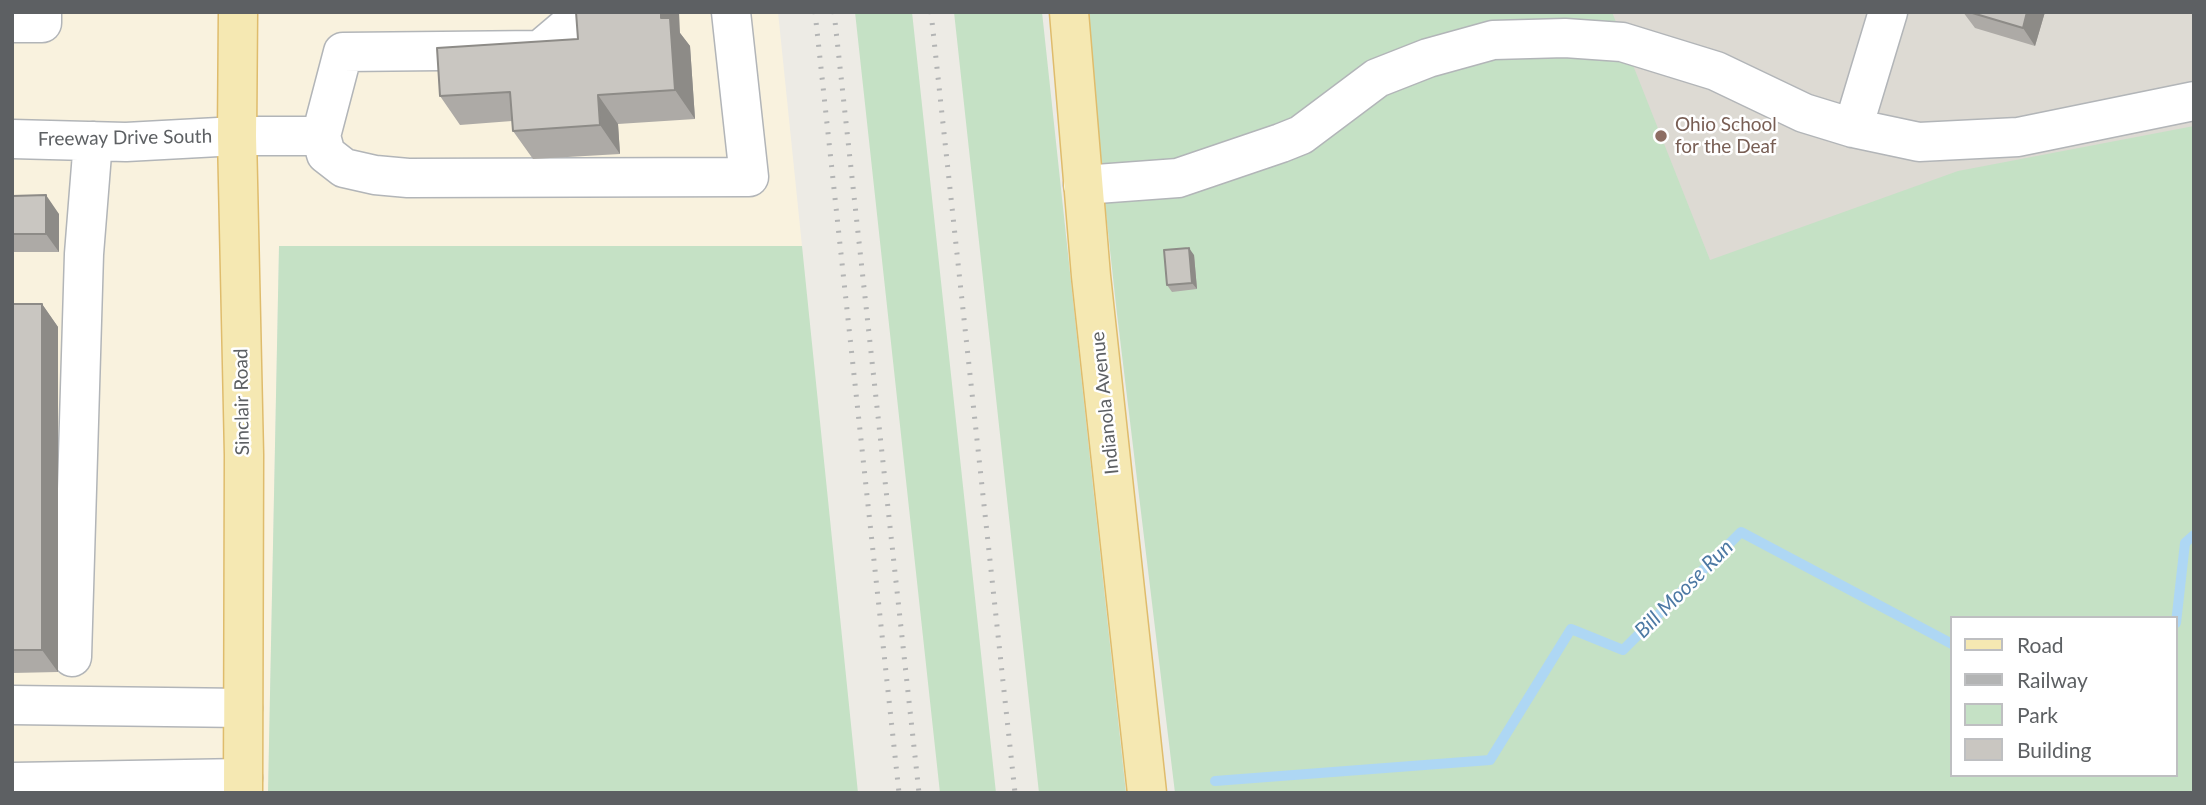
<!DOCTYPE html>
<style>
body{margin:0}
#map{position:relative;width:2206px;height:805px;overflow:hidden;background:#edebe5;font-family:Lato,sans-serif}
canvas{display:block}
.frame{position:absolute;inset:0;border:14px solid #5d6063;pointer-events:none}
.legend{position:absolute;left:1950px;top:616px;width:228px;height:161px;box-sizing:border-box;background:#fff;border:2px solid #bebfc1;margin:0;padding:9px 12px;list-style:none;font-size:21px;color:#5d6063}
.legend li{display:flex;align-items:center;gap:14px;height:35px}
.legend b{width:35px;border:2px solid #bebfc1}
</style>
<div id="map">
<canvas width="2206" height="805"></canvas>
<div class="frame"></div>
<ul class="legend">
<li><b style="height:9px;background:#f5e8b2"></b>Road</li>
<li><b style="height:9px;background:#b3b4b4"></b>Railway</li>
<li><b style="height:19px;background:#c5e1c5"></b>Park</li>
<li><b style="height:19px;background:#c9c6c1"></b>Building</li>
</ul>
</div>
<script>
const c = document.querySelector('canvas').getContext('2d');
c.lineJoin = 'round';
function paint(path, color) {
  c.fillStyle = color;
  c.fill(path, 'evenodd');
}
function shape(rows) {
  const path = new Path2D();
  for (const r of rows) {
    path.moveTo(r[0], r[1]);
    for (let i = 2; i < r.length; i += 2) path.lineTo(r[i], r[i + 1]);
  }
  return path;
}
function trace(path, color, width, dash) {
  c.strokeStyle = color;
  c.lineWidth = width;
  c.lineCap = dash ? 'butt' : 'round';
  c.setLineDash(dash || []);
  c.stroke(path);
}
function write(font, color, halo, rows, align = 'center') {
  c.font = font + ' Lato,sans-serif';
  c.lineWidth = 5;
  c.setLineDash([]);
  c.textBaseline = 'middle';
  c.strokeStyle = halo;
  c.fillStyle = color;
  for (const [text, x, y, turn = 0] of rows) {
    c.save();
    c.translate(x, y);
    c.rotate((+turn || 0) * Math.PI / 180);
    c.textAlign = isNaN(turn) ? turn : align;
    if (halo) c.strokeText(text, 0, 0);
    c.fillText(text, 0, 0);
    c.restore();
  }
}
paint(shape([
 [12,12,778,12,802,246,279,246,268,793,12,793]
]), '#f9f2de');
paint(shape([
 [1117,12,2194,12,2194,317,1710,260]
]), '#dddad3');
paint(shape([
 [855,12,912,12,996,793,940,793],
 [954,12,1042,12,1126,793,1039,793],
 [1084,12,1612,12,1710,260,1958,171,2194,126,2194,793,1175,793,1117,314],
 [1952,618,2176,618,2176,775,1952,775],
 [279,246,802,246,858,793,268,793]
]), '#c5e1c5');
trace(shape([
 [2176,623,2185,543,2194,535],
 [1215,781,1490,760,1571,629,1623,650,1741,532,1952,644]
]), '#aed7f4', 10);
const minor = shape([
 [572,12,573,22,540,50,343,52,321,136,326,154,344,168,375,175,408,178,749,177,731,12],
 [12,23,42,23,42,12],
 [1853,128,1888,12],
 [12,139,126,142,237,136,321,136],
 [1083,185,1178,178,1281,143,1301,135,1377,78,1428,58,1493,40,1565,38,1622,42,1716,71,1804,113,1853,128,1919,142,2018,137,2194,101],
 [72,657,84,254,93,141],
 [12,705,243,708],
 [14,782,243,778]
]);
const major = shape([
 [238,12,237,136,244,455,243,793],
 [1069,12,1091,276,1147,793]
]);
trace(minor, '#b2b5b8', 41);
trace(major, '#dfbc6c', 41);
trace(minor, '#fff', 38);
trace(major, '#f5e8b2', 38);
trace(shape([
 [815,12,899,793],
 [834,12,919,793],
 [931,12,1015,793]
]), '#b3b4b4', 5, [2, 9]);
paint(shape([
 [1963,12,2045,12,2035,46,1975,28],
 [680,33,690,46,695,119,618,124,620,154,533,159,513,131,512,121,460,125,440,96],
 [12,196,59,214,59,252,12,252],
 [1194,255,1197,289,1172,292,1167,285],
 [12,304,42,304,58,327,58,672,12,673]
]), '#adaaa6');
paint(shape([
 [661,12,679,12,680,33,690,46,695,119,675,90],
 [2027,12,2045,12,2035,46,2023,28],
 [598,95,618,124,620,154,600,125],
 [46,195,59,214,59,252,46,234],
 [1189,248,1194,255,1197,289,1192,283],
 [42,304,58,327,58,672,42,650]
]), '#8d8b87');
const building = shape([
 [576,12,661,12,661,18,670,18,675,90,598,95,600,125,513,131,510,92,440,96,437,48,578,39,576,12],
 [1969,12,2027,12,2023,28,1969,12],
 [46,195,46,234,12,234,12,196,46,195],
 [1189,248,1192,283,1167,285,1164,250,1189,248],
 [12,304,42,304,42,650,12,650,12,304]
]);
paint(building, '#c9c6c1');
trace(building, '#8d8b87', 2);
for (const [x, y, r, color] of [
 [1661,136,7,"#8d6e63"]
]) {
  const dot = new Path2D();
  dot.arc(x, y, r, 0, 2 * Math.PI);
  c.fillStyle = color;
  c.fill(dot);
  trace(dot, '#fff', 2.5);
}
write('19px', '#785e54', '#fff', [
 ["Ohio School",1675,125],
 ["for the Deaf",1675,147]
], 'left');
write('19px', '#5d6063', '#fff', [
 ["Freeway Drive South",125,138,-1],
 ["Sinclair Road",242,402,-91],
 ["Indianola Avenue",1105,403,-96]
]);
write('italic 21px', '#4d79a4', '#fff', [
 ["Bill Moose Run",1684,589,-45]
]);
</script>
